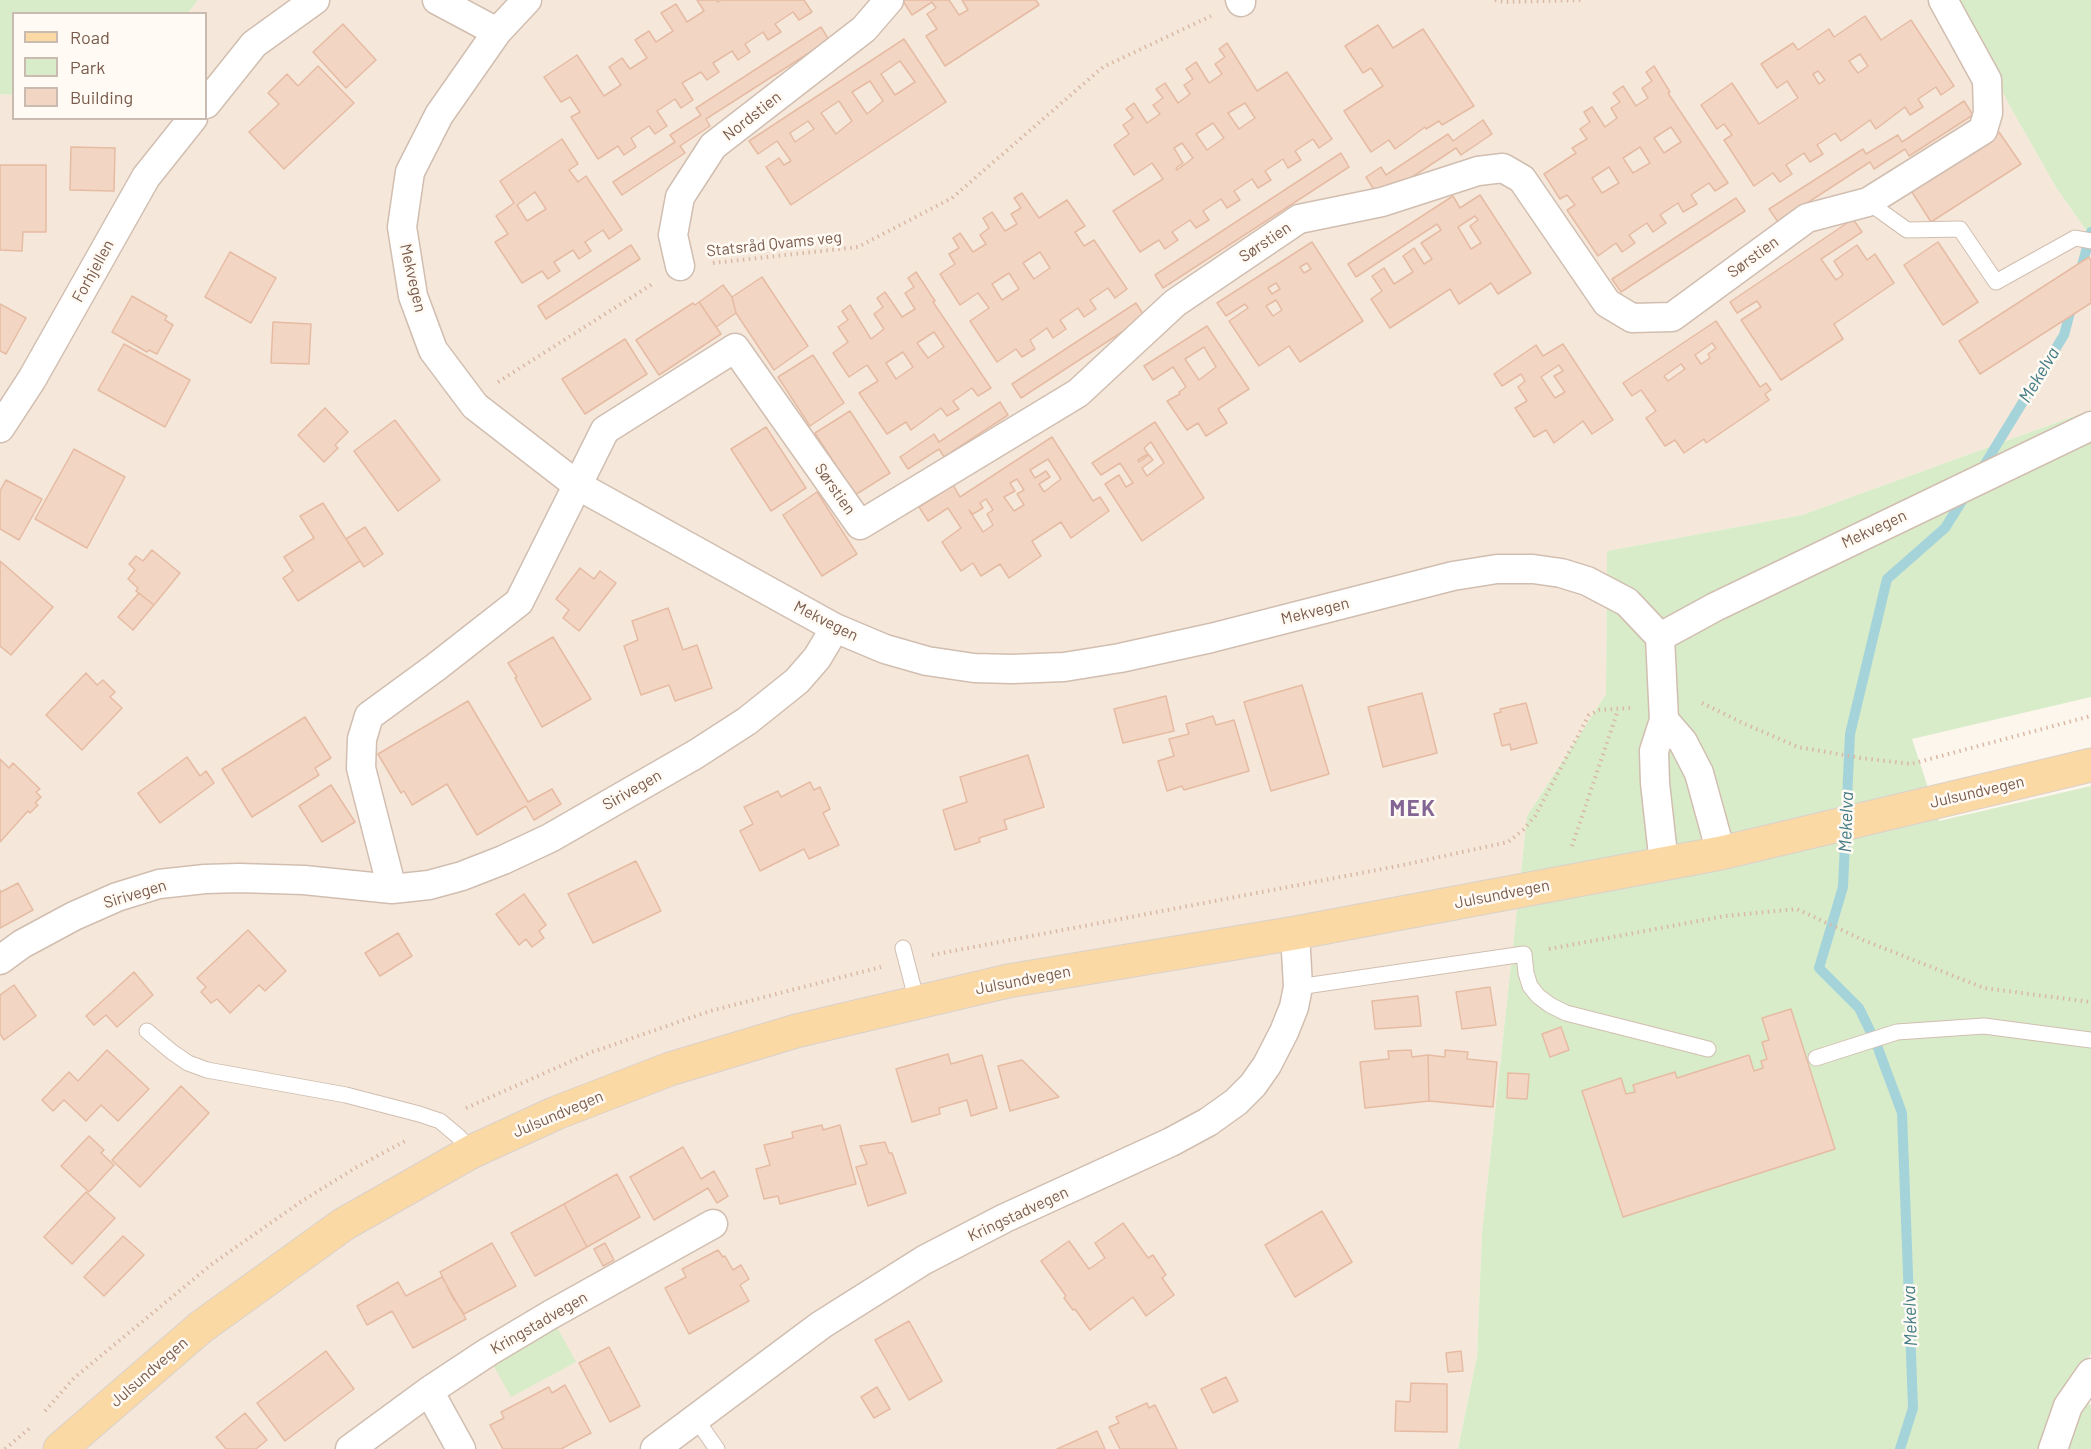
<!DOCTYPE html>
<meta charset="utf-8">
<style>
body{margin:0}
#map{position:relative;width:2091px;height:1449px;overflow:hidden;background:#fdf6ec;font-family:Barlow,sans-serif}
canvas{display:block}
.legend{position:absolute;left:12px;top:12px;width:195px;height:108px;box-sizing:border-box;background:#fffaf3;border:2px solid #cabbb1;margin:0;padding:8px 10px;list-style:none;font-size:18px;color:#7a5c4d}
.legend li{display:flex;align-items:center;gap:12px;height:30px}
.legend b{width:30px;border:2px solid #cabbb1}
</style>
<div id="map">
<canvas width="2091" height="1449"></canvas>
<ul class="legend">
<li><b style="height:8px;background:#fbd9a5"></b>Road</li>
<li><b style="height:16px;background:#d8ecc9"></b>Park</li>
<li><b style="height:16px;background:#f3d5c3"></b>Building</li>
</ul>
</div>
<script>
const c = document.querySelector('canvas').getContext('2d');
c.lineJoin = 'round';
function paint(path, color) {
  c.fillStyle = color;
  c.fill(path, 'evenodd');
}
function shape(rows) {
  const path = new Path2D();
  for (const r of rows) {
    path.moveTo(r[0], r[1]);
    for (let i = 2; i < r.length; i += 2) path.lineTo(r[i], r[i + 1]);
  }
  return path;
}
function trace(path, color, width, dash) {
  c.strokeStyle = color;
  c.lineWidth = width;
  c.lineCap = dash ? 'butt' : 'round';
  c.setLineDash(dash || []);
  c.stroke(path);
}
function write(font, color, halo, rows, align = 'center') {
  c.font = font + ' Barlow,sans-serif';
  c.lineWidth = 5;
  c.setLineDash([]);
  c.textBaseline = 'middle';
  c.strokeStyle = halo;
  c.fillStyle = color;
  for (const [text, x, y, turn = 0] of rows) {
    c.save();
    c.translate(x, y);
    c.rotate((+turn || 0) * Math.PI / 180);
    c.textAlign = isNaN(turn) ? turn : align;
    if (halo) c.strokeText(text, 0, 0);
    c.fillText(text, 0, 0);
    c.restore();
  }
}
paint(shape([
 [198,0,1955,0,2012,110,2057,189,2091,237,2091,410,1802,515,1607,551,1606,694,1527,816,1482,1232,1477,1356,1458,1449,0,1449,0,94,13,95,14,118,206,118,206,14,188,13]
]), '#f5e8da');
paint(shape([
 [0,0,198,0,188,13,14,14,13,95,0,94],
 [1955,0,2091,0,2091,237,2057,189,2012,110],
 [2091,410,2091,697,1912,739,1939,821,2091,786,2091,1354,2079,1372,2087,1399,2091,1406,2091,1449,1458,1449,1477,1356,1482,1232,1527,816,1606,694,1607,551,1802,515],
 [557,1327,576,1362,511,1397,492,1363]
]), '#d8ecc9');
trace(shape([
 [2080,273,2091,232],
 [1980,472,2064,335,2072,305],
 [1900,1449,1913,1408,1902,1113,1876,1043,1859,1008,1819,968,1843,887,1850,734,1887,579,1945,528,1967,493]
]), '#a5d3da', 10);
const building = shape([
 [697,0,717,0,718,2,721,0,804,0,812,12,799,20,793,12,775,24,781,32,768,40,763,32,745,44,750,52,738,60,732,51,713,63,719,72,707,80,701,72,682,83,693,100,681,108,675,99,657,111,667,126,655,134,649,126,631,138,636,147,624,155,618,146,598,159,571,117,580,112,570,97,561,102,544,77,577,55,604,96,621,85,609,67,622,58,630,69,647,58,635,40,649,31,656,42,673,31,661,13,676,4,687,22,704,11,697,0],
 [905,0,949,0,959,15,968,10,962,0,1036,0,1039,5,945,66,926,36,937,29,927,14,936,8,932,2,912,15,903,1,905,0],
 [1865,16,1881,40,1911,20,1954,86,1941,95,1936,87,1918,99,1923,107,1910,115,1905,107,1876,129,1870,120,1841,141,1835,133,1817,145,1823,154,1810,162,1804,153,1786,165,1792,174,1780,182,1773,173,1754,186,1724,140,1732,135,1724,124,1717,129,1701,105,1732,83,1759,124,1798,98,1787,81,1777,88,1761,64,1793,43,1798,50,1829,29,1834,37,1865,16],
 [1860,54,1868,66,1858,73,1849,61,1860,54],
 [1818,71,1825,80,1819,84,1813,74,1818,71],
 [343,24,376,60,346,88,313,52,343,24],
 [1378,25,1393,48,1423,29,1474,106,1442,125,1439,121,1426,129,1425,127,1395,149,1389,140,1371,152,1344,111,1383,86,1371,68,1363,73,1345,46,1378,25],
 [821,27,829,40,706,119,710,126,680,146,685,153,622,195,613,182,675,142,670,135,701,115,696,108,821,27],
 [904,39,946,102,791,205,766,167,779,158,784,165,791,161,777,141,758,154,749,141,904,39],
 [900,61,915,82,895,95,881,74,900,61],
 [870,81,883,101,867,114,852,92,870,81],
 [839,101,852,121,836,134,821,113,839,101],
 [808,121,814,129,795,142,790,133,808,121],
 [1227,43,1257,91,1287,72,1332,139,1319,148,1313,139,1295,151,1301,160,1288,168,1283,159,1265,171,1271,180,1258,188,1252,179,1234,191,1240,200,1227,208,1221,199,1203,211,1209,220,1196,228,1190,220,1172,232,1178,240,1165,249,1159,240,1140,252,1113,211,1163,179,1152,163,1134,175,1114,145,1129,134,1123,125,1133,118,1126,109,1134,103,1147,123,1160,114,1153,105,1163,98,1156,89,1165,83,1178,103,1190,94,1184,85,1193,79,1186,69,1196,62,1209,83,1222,74,1215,64,1225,57,1219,49,1227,43],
 [1245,103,1255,118,1239,129,1228,113,1245,103],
 [1213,123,1224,138,1207,150,1196,134,1213,123],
 [1182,143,1193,158,1177,170,1176,168,1183,163,1174,148,1182,143],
 [318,66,354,103,284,169,249,132,279,104,268,93,287,74,298,86,318,66],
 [1654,66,1670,92,1668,93,1728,183,1715,191,1709,183,1691,195,1697,204,1683,212,1678,203,1660,215,1666,223,1653,232,1647,223,1629,235,1635,243,1622,252,1616,243,1598,256,1567,210,1575,205,1567,195,1560,199,1544,174,1576,153,1572,148,1587,139,1580,129,1590,122,1584,112,1592,107,1605,127,1617,118,1611,108,1620,102,1613,93,1623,86,1636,106,1648,98,1642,88,1652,81,1646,72,1654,66],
 [1671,127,1681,142,1664,153,1654,138,1671,127],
 [1640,147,1650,163,1633,173,1623,158,1640,147],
 [1609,167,1619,183,1602,193,1592,178,1609,167],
 [1964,101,1973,115,1909,156,1905,149,1874,169,1870,162,1778,222,1769,209,1863,149,1866,154,1898,135,1902,142,1964,101],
 [1483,120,1492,134,1461,155,1456,148,1394,189,1390,184,1376,193,1366,177,1381,167,1386,175,1448,134,1453,141,1483,120],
 [1999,132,2021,164,1931,222,1910,189,1999,132],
 [562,139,578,164,569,170,578,182,586,176,622,230,609,239,603,230,585,242,591,251,579,259,573,250,554,262,560,271,548,279,542,271,522,283,495,242,508,234,496,216,514,203,500,181,562,139],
 [535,192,546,209,527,221,517,205,535,192],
 [71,147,115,148,114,191,70,190,71,147],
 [1341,153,1349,167,1163,288,1155,275,1341,153],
 [0,165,46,165,46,232,23,232,22,251,0,250,0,165],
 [1022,193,1039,218,1067,200,1085,226,1075,232,1084,246,1094,240,1127,289,1115,298,1108,288,1090,300,1096,309,1084,317,1078,308,1060,320,1066,329,1053,338,1047,328,1030,340,1035,349,1022,357,1016,349,997,362,970,321,989,308,978,293,960,305,940,274,955,264,949,254,959,248,953,238,960,233,973,252,986,244,980,235,989,228,983,218,992,212,1005,231,1017,224,1011,214,1021,208,1014,198,1022,193],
 [1040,252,1050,268,1034,279,1023,263,1040,252],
 [1009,273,1019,289,1002,300,992,284,1009,273],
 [1480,195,1531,273,1498,294,1491,283,1459,304,1450,289,1390,328,1371,299,1382,291,1372,276,1384,268,1394,284,1413,272,1403,256,1414,248,1424,264,1432,259,1421,243,1441,230,1437,224,1356,277,1348,264,1453,196,1460,208,1480,195],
 [1475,216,1478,220,1470,226,1481,243,1471,249,1458,227,1475,216],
 [1736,198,1745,211,1621,292,1612,279,1736,198],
 [1853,219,1862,232,1821,259,1836,280,1843,275,1834,261,1857,245,1867,260,1875,254,1894,283,1834,324,1843,339,1781,380,1741,320,1761,307,1757,301,1737,313,1730,302,1853,219],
 [1312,242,1363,321,1300,362,1289,346,1259,366,1229,321,1248,308,1245,304,1226,316,1217,303,1312,242],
 [1307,263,1311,269,1304,273,1300,267,1307,263],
 [1276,283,1280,289,1272,294,1268,288,1276,283],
 [1276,300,1282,310,1273,316,1266,306,1276,300],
 [1938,242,1978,302,1943,325,1904,265,1938,242],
 [631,245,640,259,546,319,538,306,631,245],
 [230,252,276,278,251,323,205,297,230,252],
 [2089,257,2091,261,2091,303,1980,374,1959,341,2089,257],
 [916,272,935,301,933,302,991,388,978,396,972,388,953,401,959,409,947,416,941,408,911,430,906,422,887,434,859,393,878,381,867,365,849,377,833,353,848,342,838,327,848,320,842,311,850,305,871,339,884,329,874,314,883,307,877,298,885,292,902,317,915,309,905,293,914,287,908,278,916,272],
 [934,332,944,347,928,358,917,343,934,332],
 [903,352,913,367,896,379,886,363,903,352],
 [762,277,808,346,774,370,736,313,732,297,762,277],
 [723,285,732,297,736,313,716,327,699,302,723,285],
 [132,296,167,316,165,320,173,325,157,354,149,350,147,352,112,332,132,296],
 [699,302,721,334,659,375,636,340,693,303,695,305,699,302],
 [1136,303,1145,317,1021,398,1012,384,1136,303],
 [0,304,26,318,6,354,0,351,0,304],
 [1716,321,1760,387,1766,383,1771,390,1765,394,1769,400,1706,443,1704,439,1684,453,1675,440,1665,446,1646,418,1656,411,1641,390,1632,396,1623,383,1716,321],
 [1712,343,1716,348,1708,354,1710,358,1701,364,1695,355,1712,343],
 [1681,364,1685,369,1668,381,1664,376,1681,364],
 [273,322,311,324,309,364,271,363,273,322],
 [1207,326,1249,389,1218,409,1227,423,1206,436,1198,423,1187,430,1167,401,1180,394,1179,392,1186,387,1173,367,1153,380,1144,366,1207,326],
 [1204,347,1216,367,1199,380,1185,359,1204,347],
 [625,339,647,374,585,414,562,379,625,339],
 [124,344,190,380,165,427,98,390,124,344],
 [1563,344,1613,420,1592,434,1583,421,1554,443,1546,430,1534,437,1515,408,1527,401,1518,387,1525,381,1521,374,1502,386,1494,374,1536,345,1543,356,1563,344],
 [1559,365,1563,371,1554,376,1565,392,1555,398,1541,377,1559,365],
 [813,355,844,403,810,426,778,377,813,355],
 [1000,402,1008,415,944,457,939,449,908,469,900,457,934,434,939,442,1000,402],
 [325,408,348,432,335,445,338,448,324,462,298,435,325,408],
 [850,411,890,473,855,495,815,433,850,411],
 [395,420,440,480,398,511,354,451,395,420],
 [1155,422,1204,498,1142,541,1105,484,1119,475,1126,487,1133,483,1120,463,1101,475,1092,463,1155,422],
 [1151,442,1164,463,1147,476,1142,468,1153,460,1149,455,1139,462,1138,460,1148,454,1144,448,1151,442],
 [766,427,806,488,771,511,731,449,766,427],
 [1052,437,1093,501,1100,497,1109,511,1071,538,1061,522,1032,541,1041,556,1009,578,1000,564,981,576,973,563,961,571,942,542,961,528,948,508,928,521,919,507,953,485,960,497,1052,437],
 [1048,459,1061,479,1044,492,1039,484,1050,477,1046,471,1035,478,1030,470,1048,459],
 [1017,479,1024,490,1017,494,1024,505,1014,511,1004,497,1015,491,1010,483,1017,479],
 [986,499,993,510,987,514,993,525,983,532,969,510,973,514,983,508,980,503,986,499],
 [74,449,125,477,87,548,35,519,74,449],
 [6,480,42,499,19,540,0,529,0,491,6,480],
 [817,492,857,554,822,576,783,515,817,492],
 [323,503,360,561,298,601,283,578,293,571,284,557,314,538,300,516,323,503],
 [365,527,383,554,364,567,346,539,365,527],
 [152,550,180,573,154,605,136,591,138,588,128,579,135,570,129,564,136,556,143,561,152,550],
 [0,561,53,607,11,655,0,646,0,561],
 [580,568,594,579,600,571,616,583,579,631,563,618,569,610,556,599,580,568],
 [139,593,154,605,133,630,118,617,139,593],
 [668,608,683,650,697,645,712,688,675,701,669,685,641,695,624,646,638,640,632,621,668,608],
 [553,637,591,699,542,727,515,678,517,677,508,663,553,637],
 [86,673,97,685,103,680,115,692,110,697,122,708,82,750,46,715,86,673],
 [1302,685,1329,774,1271,791,1244,702,1302,685],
 [1422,693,1437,753,1383,767,1368,707,1422,693],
 [1166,696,1174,731,1123,743,1114,709,1166,696],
 [468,701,528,802,552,789,561,804,534,820,526,806,477,835,447,784,412,805,404,791,401,793,378,754,468,701],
 [1526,703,1537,743,1511,750,1510,744,1502,746,1494,714,1501,712,1500,709,1526,703],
 [1213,716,1216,725,1234,720,1249,771,1184,790,1182,786,1167,791,1158,761,1174,756,1169,739,1189,734,1186,724,1213,716],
 [305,717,331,758,315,768,319,775,252,817,222,769,305,717],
 [1028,755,1044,807,1004,820,1007,829,979,838,980,842,955,850,943,810,967,802,960,777,1028,755],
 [187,757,200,776,206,771,214,783,160,823,138,793,187,757],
 [0,759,9,768,13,763,40,789,36,792,41,797,35,803,38,805,30,813,28,811,0,842,0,759],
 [810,782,814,790,820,787,830,809,823,813,839,845,809,859,804,849,760,871,740,831,753,824,744,807,778,791,781,797,810,782],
 [331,785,355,822,322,842,299,806,331,785],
 [636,861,661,911,593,943,568,894,636,861],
 [18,883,33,910,0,928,0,890,1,892,18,883],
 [524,894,546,925,539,931,544,938,532,947,526,939,519,945,496,914,524,894],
 [248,930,286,971,265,991,259,985,230,1013,217,999,211,1003,201,992,206,987,197,978,248,930],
 [398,933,412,956,380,976,365,953,398,933],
 [134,972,153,995,117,1027,106,1015,94,1025,86,1016,134,972],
 [14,985,36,1016,4,1040,0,1034,0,995,14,985],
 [1490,987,1496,1025,1462,1029,1456,992,1490,987],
 [1418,996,1421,1026,1375,1029,1372,1001,1418,996],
 [1791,1009,1835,1149,1623,1217,1582,1091,1621,1078,1626,1094,1635,1092,1633,1085,1675,1072,1677,1078,1749,1055,1754,1071,1763,1068,1761,1061,1767,1059,1762,1042,1769,1040,1762,1018,1791,1009],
 [1561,1027,1569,1050,1550,1057,1542,1034,1561,1027],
 [107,1050,149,1089,118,1121,101,1105,86,1121,64,1100,53,1111,42,1100,69,1072,78,1081,107,1050],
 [1411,1050,1412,1057,1428,1055,1429,1101,1365,1108,1360,1062,1389,1059,1388,1051,1411,1050],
 [1445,1050,1468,1052,1467,1059,1497,1062,1493,1107,1429,1101,1428,1055,1445,1057,1445,1050],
 [948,1054,951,1064,982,1055,997,1108,971,1116,967,1100,939,1108,940,1114,912,1122,896,1069,948,1054],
 [1022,1060,1059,1097,1010,1111,998,1066,1022,1060],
 [1508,1073,1529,1074,1527,1099,1507,1098,1508,1073],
 [181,1086,209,1113,140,1187,112,1160,181,1086],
 [822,1125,823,1130,840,1125,856,1184,780,1204,778,1196,764,1199,756,1169,770,1165,764,1145,793,1138,792,1132,822,1125],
 [89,1136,104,1150,101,1153,114,1165,89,1192,61,1166,89,1136],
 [885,1142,889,1153,892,1153,906,1193,868,1206,856,1167,867,1164,860,1146,885,1142],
 [683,1147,701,1179,714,1171,728,1196,717,1203,708,1188,654,1220,630,1177,683,1147],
 [617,1174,640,1217,587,1247,564,1204,617,1174],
 [86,1192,115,1218,72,1264,44,1237,86,1192],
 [564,1204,587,1247,535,1276,511,1233,564,1204],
 [1322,1211,1352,1262,1295,1297,1265,1245,1322,1211],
 [1123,1223,1148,1258,1153,1255,1166,1275,1162,1278,1174,1295,1146,1316,1133,1297,1090,1330,1075,1309,1073,1310,1064,1298,1066,1296,1041,1261,1069,1241,1089,1269,1105,1258,1095,1243,1123,1223],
 [123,1236,144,1255,104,1296,84,1277,123,1236],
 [492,1243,516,1286,464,1314,453,1298,440,1272,492,1243],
 [605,1243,614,1260,603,1266,594,1249,605,1243],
 [718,1250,723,1257,725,1256,733,1270,741,1265,749,1279,740,1285,749,1301,689,1334,665,1288,686,1277,682,1269,718,1250],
 [442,1277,466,1319,413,1348,392,1311,367,1325,357,1306,398,1282,406,1296,442,1277],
 [909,1321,942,1381,909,1400,875,1340,909,1321],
 [609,1347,640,1406,610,1422,579,1363,609,1347],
 [326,1351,354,1389,285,1441,257,1403,326,1351],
 [1461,1351,1463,1371,1448,1372,1446,1353,1461,1351],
 [1226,1377,1238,1401,1213,1413,1201,1389,1226,1377],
 [1411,1383,1447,1384,1447,1432,1395,1431,1396,1401,1410,1402,1411,1383],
 [565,1385,591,1433,561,1449,503,1449,490,1425,504,1418,501,1412,549,1387,552,1393,565,1385],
 [877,1387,890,1409,874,1418,861,1397,877,1387],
 [1147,1403,1149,1408,1155,1405,1177,1449,1120,1449,1109,1427,1119,1423,1116,1417,1147,1403],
 [245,1413,267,1440,256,1449,226,1449,216,1437,245,1413],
 [1097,1431,1105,1449,1057,1449,1097,1431]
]);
paint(building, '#f3d5c3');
trace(building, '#e6bba3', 1.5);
const service = shape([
 [1868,202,1907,230,1960,229,1996,282,2075,238,2091,241],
 [903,948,917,1002],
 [1298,987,1524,954,1526,973,1530,986,1538,996,1550,1005,1566,1013,1708,1049],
 [147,1031,172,1052,188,1063,207,1070,346,1095,419,1114,440,1121,459,1137,471,1152],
 [1816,1058,1897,1032,1984,1026,2091,1040],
 [696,1419,717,1449]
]);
const minor = shape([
 [437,0,497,32],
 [527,0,497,32,439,115,410,172,402,227,413,296,433,350,475,406,577,485,835,628,885,649,927,661,974,668,1012,669,1064,667,1120,658,1211,638,1453,576,1497,569,1533,569,1561,573,1587,581,1627,602,1660,637,1664,720,1654,751,1655,783,1664,864],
 [1240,0,1241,2],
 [206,104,254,44,315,0],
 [680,266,673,235,680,197,713,146,864,29,889,0],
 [0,428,32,379,146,177,193,118],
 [1660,637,1715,607,2091,426],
 [1664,720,1683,742,1699,773,1721,853],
 [392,889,361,768,362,739,369,716,436,667,519,602,605,430,735,348,860,525,1078,393,1175,303,1299,219,1382,202,1478,171,1503,168,1522,179,1607,303,1632,318,1672,317,1807,218,1868,202,1983,130,1988,113,1987,80,1943,0],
 [0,960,22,944,74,916,117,897,159,884,205,879,239,878,304,880,392,889,429,885,462,876,503,860,550,838,696,754,747,721,797,681,817,658,835,628],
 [429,1391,461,1449],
 [350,1449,429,1391,488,1352,550,1315,713,1224],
 [655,1449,821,1325,924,1260,1005,1218,1171,1142,1208,1122,1236,1102,1253,1085,1267,1065,1284,1032,1294,1007,1298,987,1295,933],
 [2053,1449,2068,1406,2091,1373]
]);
const primary = shape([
 [60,1449,201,1327,344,1224,471,1152,556,1113,670,1069,796,1031,1008,981,1295,933,1721,853,2091,765]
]);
trace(service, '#d1beb0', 17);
trace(minor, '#d1beb0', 31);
trace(primary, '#dad1cd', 35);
trace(shape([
 [1495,0,1505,2,1582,0],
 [713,263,858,247,952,198,1103,67,1211,16],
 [498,382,654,283],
 [1702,703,1745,724,1798,747,1861,758,1911,764,2091,716],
 [1572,846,1618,710],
 [1549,949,1725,916,1797,909,1863,940,1984,988,2091,1002],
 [932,955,1403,865,1508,842,1523,830,1535,816,1589,715,1599,710,1630,708],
 [466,1108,592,1052,710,1011,881,967],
 [45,1411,74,1378,212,1264,302,1201,357,1167,407,1140],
 [5,1449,30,1428]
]), '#d9b8a5', 4, [1.5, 4.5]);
trace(service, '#fff', 15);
trace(minor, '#fff', 28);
trace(primary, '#fbd9a5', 33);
write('16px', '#7a5c4d', '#fffaf3', [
 ["Nordstien",752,116,-38],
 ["Sørstien",1265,242,-34],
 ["Statsråd Qvams veg",774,244,-6],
 ["Sørstien",1753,257,-36],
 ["Forhjellen",93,271,-61],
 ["Mekvegen",413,278,77],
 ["Sørstien",835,489,55],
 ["Mekvegen",1874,529,-25],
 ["Mekvegen",1315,611,-14],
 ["Mekvegen",826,621,27],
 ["Sirivegen",632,790,-30],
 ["Julsundvegen",1977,792,-13],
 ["Sirivegen",135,894,-17],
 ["Julsundvegen",1502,894,-11],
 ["Julsundvegen",1023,980,-11],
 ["Julsundvegen",558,1114,-23],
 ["Kringstadvegen",1018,1214,-25],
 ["Kringstadvegen",539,1323,-30],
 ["Julsundvegen",149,1372,-41]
]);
write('italic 18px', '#437c86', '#fffaf3', [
 ["Mekelva",2039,375,-59],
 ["Mekelva",1846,822,-88],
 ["Mekelva",1910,1316,-92]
]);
c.letterSpacing = '1.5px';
write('bold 22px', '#846695', '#fffaf3', [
 ["MEK",1413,809]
]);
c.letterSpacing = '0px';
</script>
